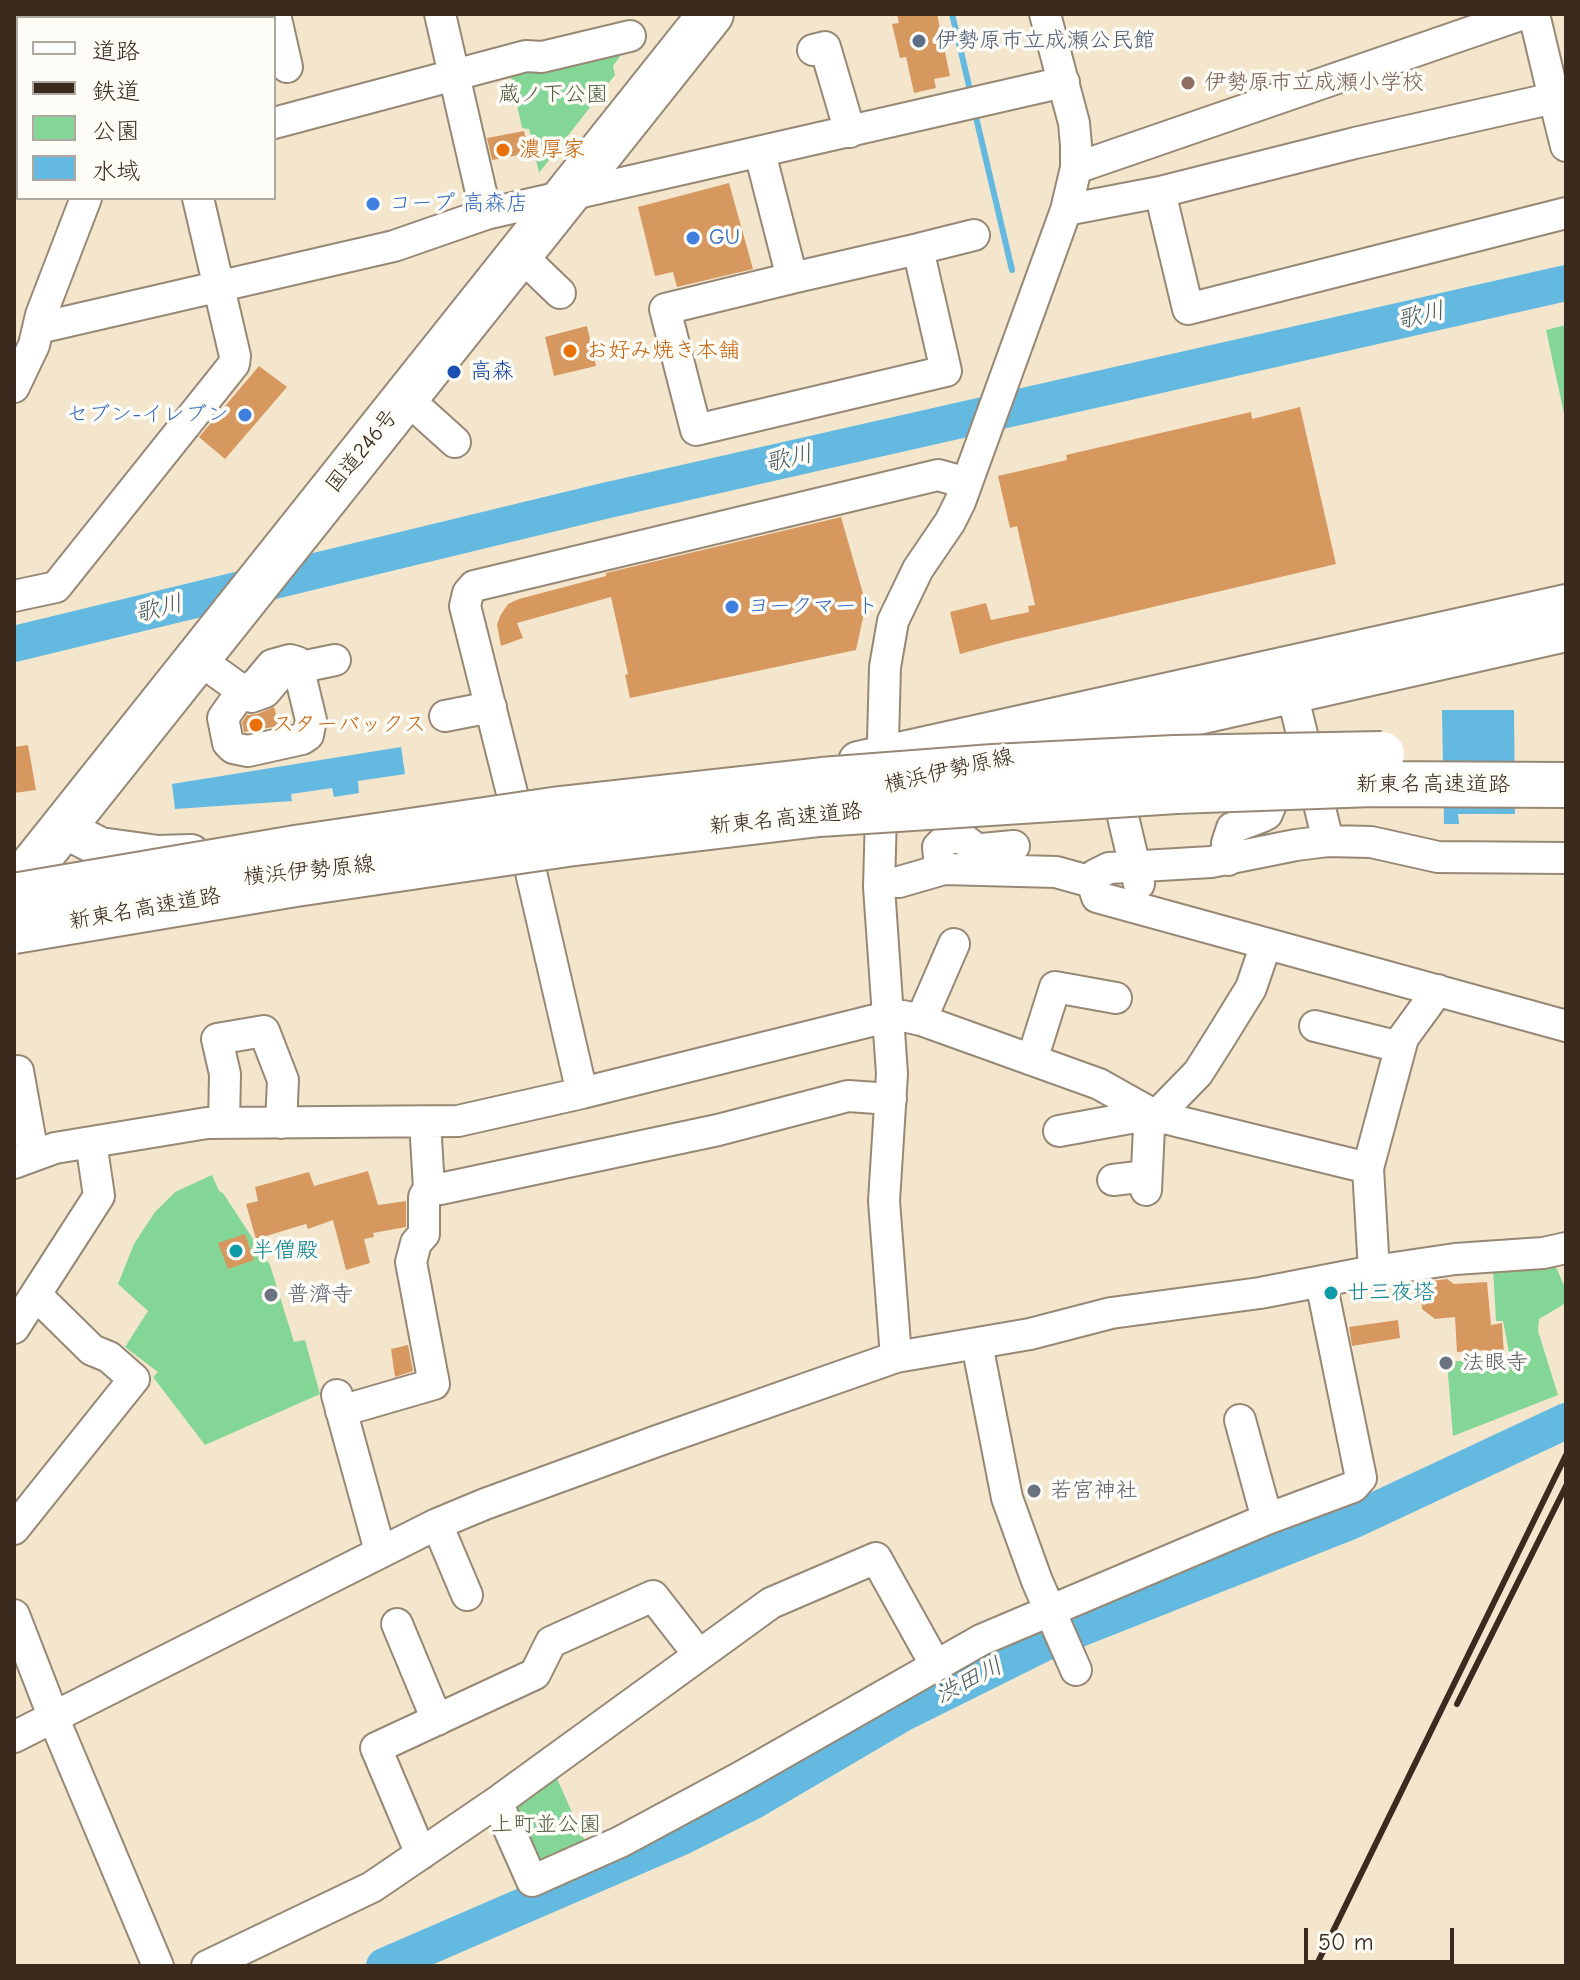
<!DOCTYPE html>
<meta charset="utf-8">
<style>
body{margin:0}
#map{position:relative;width:1580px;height:1980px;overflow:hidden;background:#f3e6cd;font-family:"Comic Neue","Klee One",sans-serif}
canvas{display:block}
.frame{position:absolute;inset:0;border:16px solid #3b2a1e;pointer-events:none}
.legend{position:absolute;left:16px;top:16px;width:260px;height:184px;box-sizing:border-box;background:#fdfcf7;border:2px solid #afa8a0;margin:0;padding:10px 14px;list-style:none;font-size:24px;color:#3b2a1e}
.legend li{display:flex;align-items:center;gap:16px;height:40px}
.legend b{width:40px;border:2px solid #afa8a0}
.scale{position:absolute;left:1304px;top:1928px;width:150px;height:36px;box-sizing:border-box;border:4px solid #3b2a1e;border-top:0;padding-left:10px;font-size:24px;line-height:28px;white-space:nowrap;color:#3b2a1e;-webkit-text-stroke:6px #fdfcf7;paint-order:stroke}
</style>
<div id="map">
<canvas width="1580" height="1980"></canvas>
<div class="frame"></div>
<ul class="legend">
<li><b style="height:10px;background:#fff"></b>道路</li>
<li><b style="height:10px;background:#3b2a1e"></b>鉄道</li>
<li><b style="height:22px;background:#84d697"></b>公園</li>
<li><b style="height:22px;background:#63b9e0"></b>水域</li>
</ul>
<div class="scale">50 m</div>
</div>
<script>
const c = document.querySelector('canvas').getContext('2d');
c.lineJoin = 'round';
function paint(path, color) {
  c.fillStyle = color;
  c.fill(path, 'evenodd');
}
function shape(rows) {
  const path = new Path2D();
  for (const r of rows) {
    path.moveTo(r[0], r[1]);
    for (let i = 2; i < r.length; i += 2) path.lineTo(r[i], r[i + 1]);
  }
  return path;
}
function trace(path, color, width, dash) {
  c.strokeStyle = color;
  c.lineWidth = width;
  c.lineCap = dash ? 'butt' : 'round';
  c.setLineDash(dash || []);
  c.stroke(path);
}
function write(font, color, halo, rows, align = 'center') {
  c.font = font + ' "Comic Neue","Klee One",sans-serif';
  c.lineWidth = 7;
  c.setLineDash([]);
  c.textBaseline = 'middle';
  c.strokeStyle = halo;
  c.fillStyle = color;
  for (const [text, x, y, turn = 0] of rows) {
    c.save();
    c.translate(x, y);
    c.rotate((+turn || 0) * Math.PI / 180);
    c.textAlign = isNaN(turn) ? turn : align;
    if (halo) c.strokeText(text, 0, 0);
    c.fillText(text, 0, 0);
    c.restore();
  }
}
paint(shape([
 [632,40,613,66,615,75,539,173,529,129,522,128,509,68],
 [1566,325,1566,423,1546,330],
 [212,1175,219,1191,223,1193,270,1265,294,1342,305,1340,320,1394,205,1445,153,1377,158,1372,125,1347,148,1311,118,1284,134,1244,155,1212,175,1192],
 [1556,1267,1566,1290,1566,1303,1539,1319,1538,1331,1558,1395,1453,1436,1447,1362,1510,1357,1503,1321,1496,1321,1493,1268],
 [554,1772,589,1850,543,1869,508,1805]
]), '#84d697');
paint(shape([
 [1442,710,1514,710,1515,814,1458,814,1459,824,1444,824],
 [401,747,405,774,358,781,359,793,334,797,332,788,291,794,292,801,175,809,172,784]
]), '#63b9e0');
trace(shape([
 [952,14,971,94],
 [975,113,1012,270]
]), '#63b9e0', 6);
trace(shape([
 [14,644,604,501,1566,283],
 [384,1966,682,1837,752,1802,902,1714,1049,1641,1352,1521,1566,1421]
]), '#63b9e0', 36);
paint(shape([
 [897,14,937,14,950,76,934,79,936,88,914,93,906,57,900,58,892,24,899,23],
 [524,131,529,153,492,160,487,138],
 [729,183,753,269,677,287,673,272,655,276,638,207],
 [587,326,596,366,554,376,545,337],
 [259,366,287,387,225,459,199,437],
 [1300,407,1336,564,1008,641,960,654,950,612,986,603,991,620,1029,612,1028,606,1035,605,1017,526,1010,528,998,476,1067,460,1066,455,1251,412,1252,419],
 [841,517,866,604,856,650,630,698,625,675,628,674,611,597,517,623,523,638,501,646,497,625,500,616,508,604,519,599,606,576,606,573],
 [274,707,279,726,244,732,242,722,247,715,257,714],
 [28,745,36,790,14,793,14,747],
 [368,1171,378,1205,406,1201,406,1227,373,1233,374,1237,364,1239,370,1263,346,1270,333,1220,308,1229,306,1224,256,1239,246,1204,258,1201,255,1187,309,1172,314,1186],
 [245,1234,254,1260,228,1269,218,1243],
 [1447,1279,1454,1284,1487,1282,1491,1325,1502,1323,1504,1356,1486,1357,1486,1350,1457,1352,1455,1317,1435,1319,1422,1309,1421,1293,1431,1281],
 [1398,1320,1400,1338,1352,1346,1349,1327],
 [408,1345,413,1371,395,1377,391,1349]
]), '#d7985f');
const minor = shape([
 [79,14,85,18],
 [275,14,287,67],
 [440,14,486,214],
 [1534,14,1554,98],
 [194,18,196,14],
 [813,50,825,47,850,132],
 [274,123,526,56,542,57,630,36],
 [14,137,18,139],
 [760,153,792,278,918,249,946,371,696,430,665,309,792,278],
 [1076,168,1523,14],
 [1160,192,1188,309,1566,213],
 [1066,210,1160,192,1355,143,1554,98,1566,146],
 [918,249,974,235],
 [519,258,535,269,560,293],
 [39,328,394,246,486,214,1064,82],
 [14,387,34,345,41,315,86,198],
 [405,397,455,442],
 [14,596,56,587,234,364,235,356,198,198],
 [197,658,251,697,265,692,282,672,287,670,335,660],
 [242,691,223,718,228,743,233,748,248,751,302,739,308,735,311,720,297,662,290,660,272,665,257,683,245,692],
 [1292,693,1328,841],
 [445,716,491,707],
 [1114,779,1139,884],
 [518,817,465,606,468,593,474,586,938,475,967,483],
 [524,842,582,1093],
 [1228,860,1227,843,1232,828,1261,817,1267,814,1271,804],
 [940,870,938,847,947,838,962,838,975,848,982,849,1014,846],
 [899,882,944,869,1056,872,1092,882,1097,897,1566,1026],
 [1092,882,1095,875,1109,868,1211,862,1296,845,1328,841,1371,842,1438,857,1566,858],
 [921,1020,954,944],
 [1315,1026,1400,1047],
 [1032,1060,1055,987,1116,998],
 [18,1071,33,1154],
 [425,1122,429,1188,440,1189,718,1130,848,1096,891,1099],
 [224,1123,225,1074,217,1039,264,1031,283,1080,281,1123],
 [1059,1131,1152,1114],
 [14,1163,55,1148,207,1123,458,1121,582,1093,887,1017,903,1016,921,1020,1099,1084,1156,1116,1368,1168],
 [1113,1180,1146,1176],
 [1146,1190,1149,1128,1156,1116,1198,1073,1222,1035,1251,988,1266,944],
 [1374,1271,1368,1168,1403,1038,1438,990],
 [14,1328,99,1196,91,1142],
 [977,1344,1007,1498,1037,1581,1076,1670],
 [896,1357,884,1201,892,1074,879,887,885,667,893,621,918,569,950,522,960,502,1066,210,1076,168,1076,145,1074,123,1045,14],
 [337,1395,380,1551],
 [341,1411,434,1384,411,1262,416,1243,424,1234,424,1197,429,1188],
 [1240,1420,1267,1519],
 [437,1524,467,1595],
 [14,1529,134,1379,109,1357,92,1350,36,1295],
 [14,1615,59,1731,158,1966],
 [397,1624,437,1720],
 [14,1737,437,1524,485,1504,657,1441,896,1357,1030,1334,1111,1313,1260,1293,1374,1271,1455,1259,1543,1253,1566,1248],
 [497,1802,532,1881,620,1842,739,1778,981,1640,1267,1519,1353,1487,1361,1478,1321,1282],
 [421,1854,376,1748,535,1674,551,1642,653,1596,699,1655],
 [207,1966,372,1887,497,1802,771,1603,876,1558,935,1664]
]);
const major = shape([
 [1034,752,1566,632],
 [858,761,1566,604],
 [63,828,100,847,158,855,191,854]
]);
const highway = shape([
 [14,889,711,14]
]);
trace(minor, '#978876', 34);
trace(major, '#978876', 42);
trace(highway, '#978876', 48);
trace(minor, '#fff', 30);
trace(major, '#fff', 38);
trace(highway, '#fff', 44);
trace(shape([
 [1457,1704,1566,1486],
 [1316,1966,1566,1455]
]), '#3b2a1e', 6);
const highwayBridge = shape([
 [14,896,296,848,560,809,822,780,993,767,1174,758,1382,754],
 [14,931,295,884,567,844,819,814,1176,791,1373,784,1566,785]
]);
trace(highwayBridge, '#978876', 48, []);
trace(highwayBridge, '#fff', 44);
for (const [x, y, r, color] of [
 [919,41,8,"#5c6f8a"],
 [1188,83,8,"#8d6e63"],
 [503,150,8,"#e8710a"],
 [373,204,8,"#3f7fe0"],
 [693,238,8,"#3f7fe0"],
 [570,351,8,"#e8710a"],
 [454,372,8,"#1a4fb4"],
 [245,415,8,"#3f7fe0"],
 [732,607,8,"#3f7fe0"],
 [256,725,8,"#e8710a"],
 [236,1251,8,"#0f9aa8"],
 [1331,1293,8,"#0f9aa8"],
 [271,1295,8,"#6b7280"],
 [1446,1363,8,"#6b7280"],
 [1034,1491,8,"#6b7280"]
]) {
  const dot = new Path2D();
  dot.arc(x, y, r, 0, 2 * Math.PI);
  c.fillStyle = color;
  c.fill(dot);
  trace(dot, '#fdfcf7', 3);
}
write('22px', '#4e5e75', '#fdfcf7', [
 ["伊勢原市立成瀬公民館",935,41]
], 'left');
write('22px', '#785e54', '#fdfcf7', [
 ["伊勢原市立成瀬小学校",1204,83]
], 'left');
write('22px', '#515e42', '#fdfcf7', [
 ["蔵ノ下公園",553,95],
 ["上町並公園",546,1825]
]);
write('22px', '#c56008', '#fdfcf7', [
 ["濃厚家",519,150],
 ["お好み焼き本舗",586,351],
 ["スターバックス",272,725]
], 'left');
write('22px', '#366cbe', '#fdfcf7', [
 ["コープ 高森店",389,204],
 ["GU",709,238],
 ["セブン-イレブン",229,415,"right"],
 ["ヨークマート",748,607]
], 'left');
write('22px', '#164399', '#fdfcf7', [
 ["高森",470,372]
], 'left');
write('22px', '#3b2a1e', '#fdfcf7', [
 ["国道246号",362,451,-51],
 ["横浜伊勢原線",949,771,-13],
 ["新東名高速道路",1433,785],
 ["新東名高速道路",786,819,-6],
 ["横浜伊勢原線",309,871,-6],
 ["新東名高速道路",145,909,-10]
]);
write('22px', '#0d838f', '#fdfcf7', [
 ["半僧殿",252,1251],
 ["廿三夜塔",1347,1293]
], 'left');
write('22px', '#5b616d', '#fdfcf7', [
 ["普濟寺",287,1295],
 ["法眼寺",1462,1363],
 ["若宮神社",1050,1491]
], 'left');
write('italic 24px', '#495c62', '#fdfcf7', [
 ["歌川",1421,316,-13],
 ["歌川",789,459,-13],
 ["歌川",159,609,-14],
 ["渋田川",969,1681,-27]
]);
</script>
